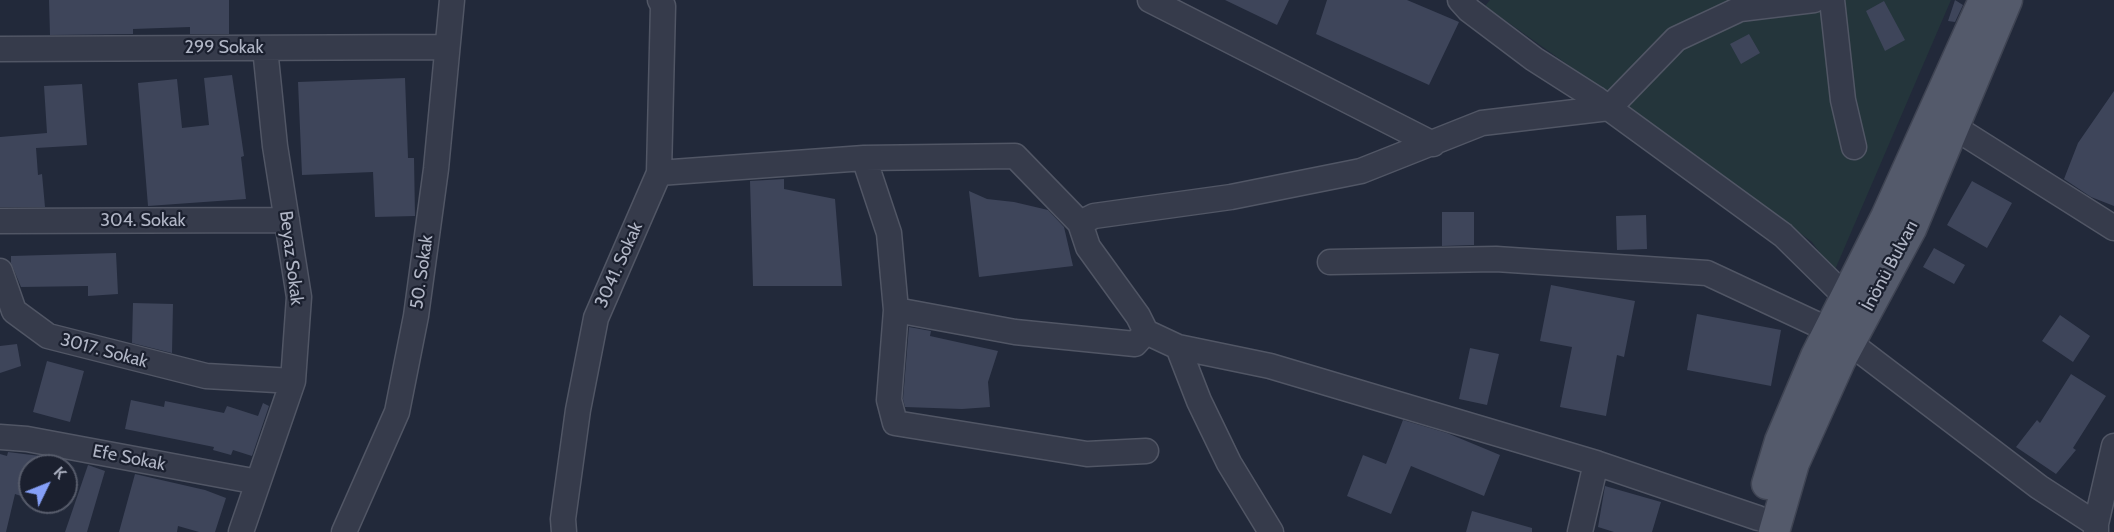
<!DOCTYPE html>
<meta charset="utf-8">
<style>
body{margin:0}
#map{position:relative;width:2114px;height:532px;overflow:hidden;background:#22293a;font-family:Cabin,sans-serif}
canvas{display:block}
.north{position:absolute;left:18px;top:454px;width:60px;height:60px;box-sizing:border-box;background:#1b202f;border:2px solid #575c6b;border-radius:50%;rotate:47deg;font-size:16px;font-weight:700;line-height:24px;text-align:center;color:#b1b6c6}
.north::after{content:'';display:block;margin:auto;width:21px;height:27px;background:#859ff7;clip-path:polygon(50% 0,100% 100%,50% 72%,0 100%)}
</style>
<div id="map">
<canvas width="2114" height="532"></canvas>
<div class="north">K</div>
</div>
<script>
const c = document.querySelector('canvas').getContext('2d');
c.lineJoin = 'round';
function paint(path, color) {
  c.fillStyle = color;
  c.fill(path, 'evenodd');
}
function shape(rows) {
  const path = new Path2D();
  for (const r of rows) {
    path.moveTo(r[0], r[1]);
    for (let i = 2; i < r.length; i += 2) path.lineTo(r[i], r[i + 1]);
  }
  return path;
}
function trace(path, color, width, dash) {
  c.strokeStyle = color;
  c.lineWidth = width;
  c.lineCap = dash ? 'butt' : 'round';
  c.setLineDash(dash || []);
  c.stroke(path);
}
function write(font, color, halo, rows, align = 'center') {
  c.font = font + ' Cabin,sans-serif';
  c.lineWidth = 4.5;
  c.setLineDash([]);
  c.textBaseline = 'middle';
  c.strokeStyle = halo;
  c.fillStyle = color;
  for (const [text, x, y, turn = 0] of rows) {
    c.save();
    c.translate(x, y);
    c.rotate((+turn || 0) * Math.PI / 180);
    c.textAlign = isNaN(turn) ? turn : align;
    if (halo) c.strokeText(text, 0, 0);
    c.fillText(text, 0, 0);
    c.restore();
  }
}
paint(shape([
 [1490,0,1951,0,1834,272,1812,242,1702,160,1485,6]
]), '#24353b');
paint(shape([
 [49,0,229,0,229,34,190,34,190,27,133,29,133,34,50,35],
 [1225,0,1289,0,1277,25],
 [1327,0,1407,0,1459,22,1429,85,1316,34],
 [1955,0,1963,5,1955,22,1948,21],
 [1884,1,1905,40,1885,51,1866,11],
 [1749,34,1760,53,1741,64,1730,44],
 [232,75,244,156,241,157,246,199,148,206,138,83,177,79,182,128,209,125,204,78],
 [405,78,408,158,414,158,415,216,375,217,373,172,302,175,298,82],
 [82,84,87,145,36,148,38,175,42,174,45,207,0,207,0,137,47,133,44,86],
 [2114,91,2114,206,2091,197,2064,179,2078,143],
 [784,179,784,189,835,199,842,286,753,286,750,181],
 [1972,181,2012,203,1987,248,1947,225],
 [969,191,987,199,1014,202,1048,210,1064,227,1073,266,979,277],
 [1442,212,1474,212,1474,245,1442,246],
 [1646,215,1647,249,1617,250,1616,216],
 [1934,248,1965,265,1954,284,1923,267],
 [116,253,118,294,88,296,88,286,21,287,11,263,11,256],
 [1551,285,1635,301,1624,357,1617,355,1606,416,1560,407,1572,347,1540,341],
 [133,303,173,304,172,353,132,343],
 [1697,314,1781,330,1771,386,1687,370],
 [2060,315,2090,336,2073,362,2042,341],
 [909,327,931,331,930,336,998,351,988,382,990,407,962,409,905,407,903,399],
 [17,344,21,366,0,373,0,346],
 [1470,348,1499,354,1487,405,1459,399],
 [47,361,84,371,70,422,33,412],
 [2071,374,2106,396,2073,448,2076,450,2056,474,2016,447,2037,420,2040,423],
 [131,400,164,407,165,401,224,413,227,406,258,416,263,403,269,406,252,456,233,450,231,455,213,450,214,447,125,429],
 [1403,420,1447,433,1500,455,1484,496,1411,466,1391,514,1347,496,1363,455,1386,464],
 [8,452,40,456,62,463,62,466,30,466,30,499,15,494,6,532,0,532,0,454,7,456],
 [88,465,105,471,87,532,65,532],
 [135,474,205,490,226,498,215,532,199,532,178,526,177,532,119,532],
 [1605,486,1661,502,1652,532,1614,532,1598,527],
 [1472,511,1532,528,1532,532,1466,532]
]), '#3e455a');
const minor = shape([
 [1150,0,1433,144],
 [1460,0,1469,10,1534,59,1595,98,1783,235,1846,297],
 [1832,0,1843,100,1854,147],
 [0,49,447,47],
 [1954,127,2114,228],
 [864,158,889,233,896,310,889,400,895,423,1087,454,1146,451],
 [659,173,864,158,1015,156,1080,223,1088,247,1138,316,1146,332],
 [0,221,287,220],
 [1080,223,1094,216,1231,197,1361,171,1482,123,1609,108,1676,39,1740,9,1814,0],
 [1330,262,1496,259,1707,273,1829,330,1850,343,2039,487,2096,524,2096,532],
 [0,271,14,311,48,336,206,376,293,381],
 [896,310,1015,332,1135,344,1146,332,1178,347,1270,366,1596,463,1758,518],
 [1178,347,1199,401,1229,463,1271,532],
 [0,437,27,439,258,482],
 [2096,524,2114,446],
 [241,532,293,381,299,297,275,146,265,48],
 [344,532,397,412,416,316,436,169,452,0],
 [564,532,563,519,578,410,596,318,659,173,663,6,660,0],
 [1580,532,1596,463]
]);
const major = shape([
 [1767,484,1780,441,1816,356,1886,217,1984,0],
 [1774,532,1794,463,1840,361,1911,229,2007,0]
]);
trace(minor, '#515665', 27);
trace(major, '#3f4453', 33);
trace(minor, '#363b4b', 24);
trace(major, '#545a6b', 30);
write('18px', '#b1b6c6', '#1b202f', [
 ["299 Sokak",224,48],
 ["304. Sokak",143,221],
 ["Beyaz Sokak",291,258,83],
 ["3041. Sokak",619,265,-66],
 ["İnönü Bulvarı",1890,266,-62],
 ["50. Sokak",422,272,-82],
 ["3017. Sokak",104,351,15],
 ["Efe Sokak",129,458,11]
]);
</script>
